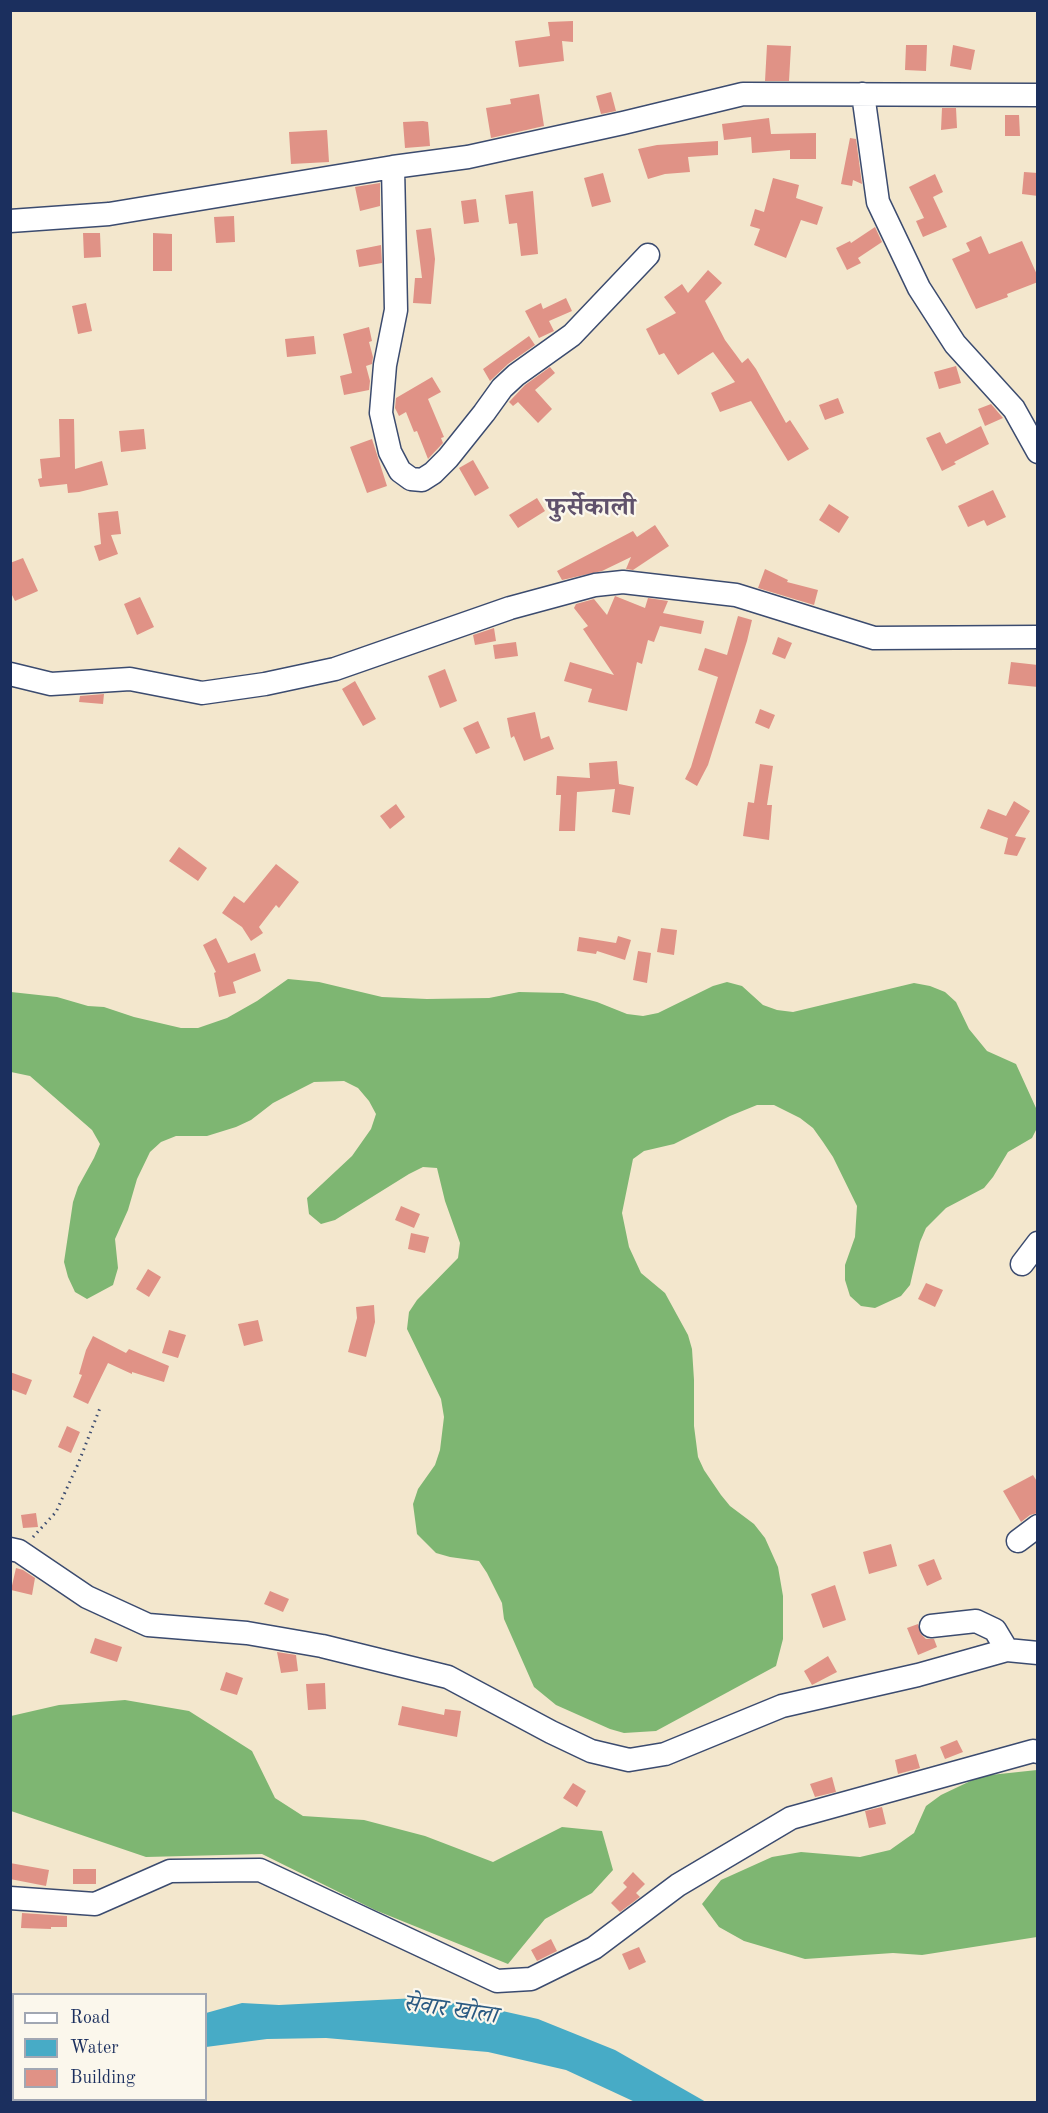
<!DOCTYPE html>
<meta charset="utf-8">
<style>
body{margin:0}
#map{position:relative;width:1048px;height:2113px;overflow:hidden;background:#f3e7cd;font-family:"Old Standard TT",serif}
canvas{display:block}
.frame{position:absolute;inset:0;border:12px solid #1b2f5e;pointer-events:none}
.legend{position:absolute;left:12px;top:1993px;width:195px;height:108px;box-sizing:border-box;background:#fbf7ec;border:2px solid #a1a7b3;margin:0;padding:8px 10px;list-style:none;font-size:18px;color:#1b2f5e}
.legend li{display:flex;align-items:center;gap:12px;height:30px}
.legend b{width:30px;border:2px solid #a1a7b3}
</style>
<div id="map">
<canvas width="1048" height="2113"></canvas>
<div class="frame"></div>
<ul class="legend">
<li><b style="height:8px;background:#fff"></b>Road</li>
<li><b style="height:16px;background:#47abc6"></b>Water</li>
<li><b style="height:16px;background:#e09286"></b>Building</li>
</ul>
</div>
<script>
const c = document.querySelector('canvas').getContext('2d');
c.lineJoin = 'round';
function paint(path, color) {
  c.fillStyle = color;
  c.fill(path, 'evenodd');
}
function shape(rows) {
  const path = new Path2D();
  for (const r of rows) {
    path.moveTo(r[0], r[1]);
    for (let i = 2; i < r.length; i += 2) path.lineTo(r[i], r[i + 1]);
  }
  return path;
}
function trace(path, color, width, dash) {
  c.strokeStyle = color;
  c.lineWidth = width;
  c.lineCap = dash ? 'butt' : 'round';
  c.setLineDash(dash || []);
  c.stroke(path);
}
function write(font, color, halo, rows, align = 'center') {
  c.font = font + ' "Old Standard TT","Noto Serif Devanagari",serif';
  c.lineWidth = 4.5;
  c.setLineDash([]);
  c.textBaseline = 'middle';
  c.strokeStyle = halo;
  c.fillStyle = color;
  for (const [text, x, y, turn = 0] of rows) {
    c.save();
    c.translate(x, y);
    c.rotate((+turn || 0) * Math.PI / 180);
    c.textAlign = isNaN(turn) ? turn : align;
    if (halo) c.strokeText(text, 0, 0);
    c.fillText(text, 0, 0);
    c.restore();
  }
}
paint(shape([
 [288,979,319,982,382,997,427,999,489,998,519,992,563,993,597,1002,627,1014,643,1016,658,1013,713,986,727,982,742,986,763,1005,777,1010,793,1012,914,983,930,986,945,992,956,1002,969,1029,987,1051,1016,1064,1036,1108,1037,1128,1032,1138,1008,1152,993,1177,984,1188,946,1208,926,1228,920,1242,910,1285,901,1296,875,1308,861,1306,850,1296,845,1280,845,1265,855,1237,857,1206,833,1157,823,1142,813,1128,800,1118,774,1105,757,1105,730,1116,674,1144,644,1151,633,1159,622,1213,629,1247,641,1273,665,1293,688,1335,692,1349,694,1380,694,1426,698,1457,704,1470,721,1495,730,1506,754,1524,765,1538,778,1567,783,1596,783,1639,776,1666,656,1731,624,1733,610,1729,556,1705,534,1687,504,1619,502,1603,487,1573,479,1561,450,1557,436,1553,417,1534,413,1504,418,1489,435,1465,440,1450,444,1417,441,1399,407,1329,409,1312,417,1300,458,1258,460,1243,445,1201,437,1168,423,1167,409,1174,335,1220,321,1224,309,1214,307,1198,352,1156,371,1129,376,1114,369,1101,358,1088,344,1081,314,1082,273,1103,251,1120,236,1127,207,1136,176,1136,161,1142,150,1152,137,1179,128,1210,115,1239,118,1268,113,1285,87,1299,75,1292,68,1277,64,1262,73,1202,78,1187,94,1158,100,1144,92,1130,30,1076,11,1072,11,992,57,997,88,1006,104,1007,134,1017,181,1028,198,1028,227,1018,257,1001],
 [125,1700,189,1711,252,1751,275,1798,303,1816,364,1820,425,1836,493,1862,562,1827,602,1831,613,1870,592,1893,545,1919,508,1964,375,1910,262,1854,146,1857,11,1811,11,1716,59,1705],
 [1037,1770,1037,1937,922,1955,893,1953,805,1959,744,1941,719,1927,702,1904,721,1880,772,1857,801,1852,860,1857,890,1850,914,1833,926,1806,941,1795,981,1776]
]), '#7eb672');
paint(shape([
 [417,1998,489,2008,538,2019,615,2050,706,2102,635,2102,566,2070,488,2052,326,2038,267,2039,206,2047,206,2013,242,2003,279,2005]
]), '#47abc6');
paint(shape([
 [573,21,573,42,562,41,564,61,519,67,515,41,550,36,548,22],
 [767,45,791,46,789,81,765,81],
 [906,45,927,45,926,71,905,70],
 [953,45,975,50,971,70,950,66],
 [611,92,616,111,601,114,596,96],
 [539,94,544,126,491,138,486,108,511,104,510,99],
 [942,108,956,108,957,128,941,130],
 [1005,115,1019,115,1020,136,1005,136],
 [769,118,771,134,816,133,816,159,790,159,790,150,752,153,751,137,724,140,722,124],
 [423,121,428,122,430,146,405,148,403,122],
 [327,130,329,162,291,164,289,132],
 [850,138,856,139,862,184,853,180,852,186,841,184],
 [718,141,718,155,688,157,690,172,665,174,648,179,638,149,657,145],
 [1024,172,1038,173,1038,196,1022,194],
 [603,173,611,202,592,207,584,178],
 [935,174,943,192,933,197,947,227,923,237,916,221,924,218,909,187],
 [773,178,799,185,796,198,823,207,817,225,801,220,786,258,754,245,760,229,750,226,755,209,764,212],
 [380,183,380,206,360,211,355,187],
 [533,191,538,254,521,256,517,223,509,224,505,195],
 [476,199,479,222,464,224,461,201],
 [234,216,235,242,216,243,214,217],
 [875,227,882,242,858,258,861,263,847,270,836,248,850,241,851,243],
 [431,228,435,259,431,304,413,303,415,278,422,278,416,230],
 [83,233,100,233,101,257,84,258],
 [153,233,172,234,172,271,153,271],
 [981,236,989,254,1022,241,1038,277,1038,282,1007,294,1008,297,976,309,952,259,970,251,966,243],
 [381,245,382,263,359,267,356,250],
 [708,270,722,283,705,301,725,340,742,363,748,358,756,369,786,423,790,420,809,449,788,461,751,401,720,412,711,393,735,382,713,352,678,375,664,353,659,355,646,329,676,313,664,297,682,284,688,293],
 [566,298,572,311,549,321,554,331,539,338,525,311,541,303,543,309],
 [86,303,92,331,78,334,72,306],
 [369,327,372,341,369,342,373,357,372,364,366,366,370,381,369,390,344,395,340,376,352,373,343,334],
 [314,336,316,354,287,357,285,339],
 [529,336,535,345,508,364,490,381,483,369],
 [956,366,961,383,939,389,934,372],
 [550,367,555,373,535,390,552,409,538,423,518,402,513,406,509,402,525,385],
 [432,377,441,392,428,399,444,437,441,438,443,443,428,459,417,431,414,432,406,412,399,416,395,408,396,398],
 [838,398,844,413,825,420,819,405],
 [991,404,1003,418,985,426,978,409],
 [59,419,74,419,75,469,102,461,108,485,79,492,68,493,67,484,40,487,38,479,42,478,40,459,60,457],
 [981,426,989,444,954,462,956,464,942,471,926,438,940,432,946,444],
 [144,429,146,449,121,452,119,431],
 [372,439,387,486,367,493,350,447],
 [473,460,489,488,475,496,459,468],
 [993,490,1006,517,987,526,984,520,968,527,958,506],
 [537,498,545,511,518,528,509,515],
 [829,504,849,517,839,533,819,520],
 [118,511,121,534,111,535,118,554,99,561,94,546,101,544,98,513],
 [655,525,669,546,633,570,626,569,631,557,602,571,562,580,557,571,633,531,637,537],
 [23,558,38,591,15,601,10,591,10,563],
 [765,569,788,580,787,582,818,590,814,605,758,588],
 [615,596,645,608,648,598,668,601,663,613,704,621,701,634,660,626,654,642,648,640,642,664,637,662,627,711,588,702,592,689,564,681,570,662,614,675,583,629,588,626,574,608,576,604,594,599,607,615],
 [140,597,154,627,137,635,124,604],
 [738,616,752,620,747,641,708,765,697,786,685,779,691,767,718,677,698,670,705,648,727,655],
 [494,628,496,641,475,645,473,635],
 [778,637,792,643,785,659,772,654],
 [516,642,518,656,495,659,493,645],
 [1011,662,1038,665,1038,687,1008,684],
 [445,669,457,701,440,708,428,676],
 [355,681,376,719,363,726,342,689],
 [104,694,103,704,79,702,80,696],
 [760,709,775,715,769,729,755,723],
 [535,712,541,739,549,736,554,749,524,761,514,736,511,738,507,718],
 [478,721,490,748,476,754,463,728],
 [617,761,619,784,634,787,630,815,612,812,615,789,577,792,575,831,559,831,561,795,556,795,557,776,590,778,589,763],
 [760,764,773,766,767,805,772,805,769,840,743,836,748,802,754,803],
 [1014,801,1030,811,1015,836,1026,838,1017,856,1004,854,1008,838,980,828,988,809,1006,816],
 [396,804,405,817,390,829,380,816],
 [179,847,207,868,198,881,169,861],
 [276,864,299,882,279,908,276,905,259,927,263,933,251,941,242,927,222,913,234,896,244,903],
 [661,928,677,930,674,955,657,952],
 [618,936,631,940,625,960,597,951,596,954,577,951,579,937,616,943],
 [216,938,228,963,255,953,261,971,233,982,236,993,219,997,214,973,216,972,203,945],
 [638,951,651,953,647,983,633,980],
 [401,1206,420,1214,414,1228,395,1220],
 [411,1233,429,1237,425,1253,408,1249],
 [148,1269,161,1277,149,1297,136,1289],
 [926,1283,943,1290,935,1307,918,1299],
 [374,1305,375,1322,366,1357,348,1352,357,1318,356,1307],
 [258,1320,263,1341,244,1346,238,1324],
 [169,1330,186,1335,178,1358,162,1353],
 [93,1336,126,1353,129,1349,169,1366,164,1382,132,1372,132,1374,108,1363,88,1404,73,1397,82,1375,79,1374,86,1350],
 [10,1372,32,1380,26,1395,10,1389],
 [67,1426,80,1432,71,1453,58,1447],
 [1033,1475,1038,1483,1038,1513,1030,1515,1021,1522,1003,1491],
 [36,1513,38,1527,23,1528,21,1515],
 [891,1544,897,1566,869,1574,863,1552],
 [934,1559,942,1579,927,1586,918,1565],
 [16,1568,23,1570,35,1578,32,1595,11,1590],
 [835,1585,846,1620,823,1628,811,1594],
 [270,1591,289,1599,283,1612,264,1604],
 [918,1624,921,1634,926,1639,934,1639,937,1647,918,1655,907,1628],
 [95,1638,122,1647,117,1662,90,1653],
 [277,1652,296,1655,298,1671,281,1673],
 [828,1656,837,1672,812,1685,804,1671],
 [226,1672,243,1678,237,1695,220,1690],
 [325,1683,326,1709,308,1710,306,1684],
 [402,1706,444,1715,445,1709,461,1711,457,1737,398,1725],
 [957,1740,963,1752,945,1759,940,1747],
 [916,1754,920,1768,898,1774,895,1760],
 [832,1777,836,1792,815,1797,810,1784],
 [573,1783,586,1791,577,1807,563,1798],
 [882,1807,886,1824,869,1828,865,1811],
 [10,1863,49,1870,46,1886,10,1879],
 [73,1869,96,1869,96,1884,73,1884],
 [633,1872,645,1884,636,1893,640,1897,620,1912,611,1903,627,1887,623,1883],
 [22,1913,67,1916,67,1927,51,1927,51,1929,21,1928],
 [551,1939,557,1951,537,1961,531,1950],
 [639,1947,646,1962,629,1970,622,1954]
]), '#e09286');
const minor = shape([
 [863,94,878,202,919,288,955,344,1014,409,1038,452],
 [393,167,396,310,385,365,381,413,390,452,400,471,411,479,422,480,433,473,448,458,484,413,502,388,516,375,572,335,648,255],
 [10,221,109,214,393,167,468,157,623,123,743,94,1038,95],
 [10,674,51,684,130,679,202,693,265,684,335,669,510,608,595,585,623,582,736,595,874,638,1038,637],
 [1022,1264,1038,1243],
 [1018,1541,1038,1526],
 [10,1549,19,1551,87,1597,148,1625,247,1633,322,1646,448,1677,551,1732,591,1751,629,1760,665,1754,782,1706,918,1675,1007,1650,1038,1653],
 [931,1626,976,1621,995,1630,1007,1650],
 [10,1898,95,1904,170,1871,260,1870,497,1981,531,1979,594,1948,678,1885,791,1818,1033,1751,1038,1752]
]);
trace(minor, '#3b4b6f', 25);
trace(shape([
 [33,1537,56,1512,78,1464,100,1408]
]), '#3b4b6f', 3, [1.5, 4.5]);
trace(minor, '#fff', 22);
write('italic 24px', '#2a5a82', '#fbf7ec', [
 ["सेवार खोला",450,2010,8]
]);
write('bold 26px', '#60526c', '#fbf7ec', [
 ["फुर्सेकाली",591,508]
]);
</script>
